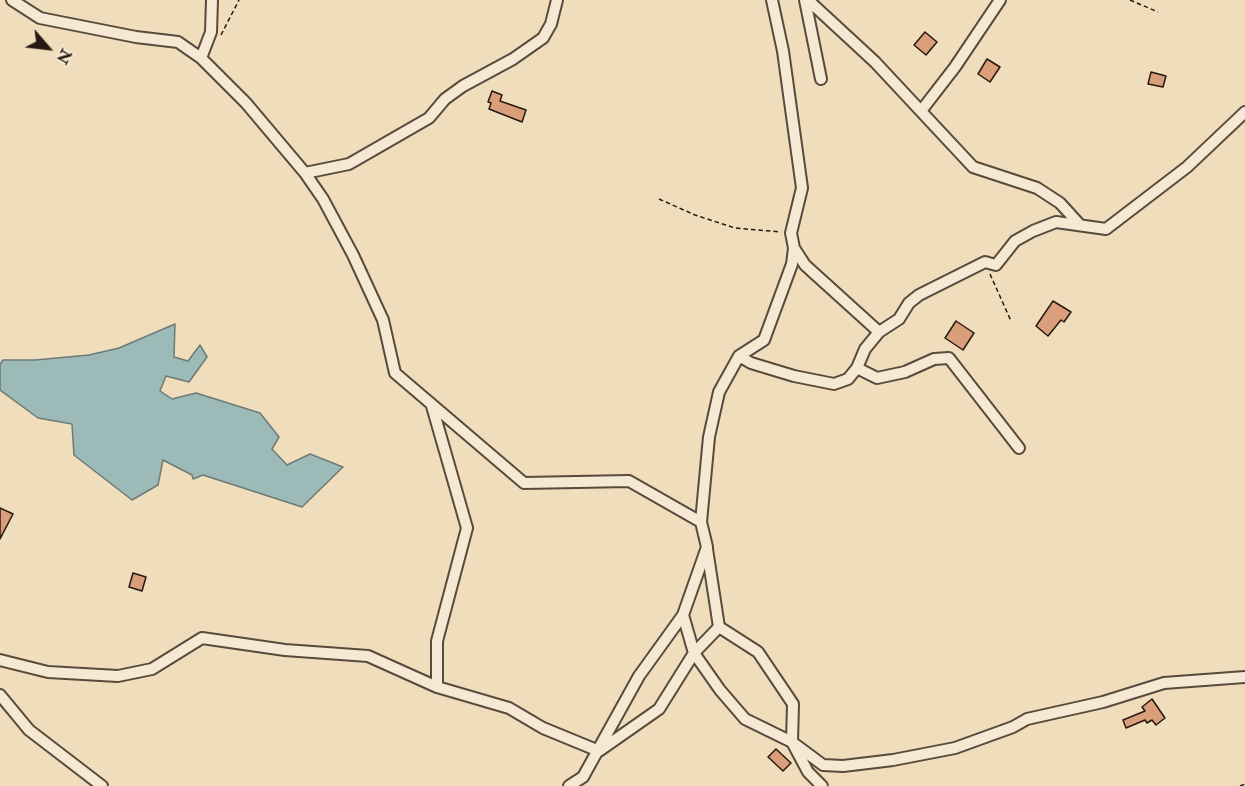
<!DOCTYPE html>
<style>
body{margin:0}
#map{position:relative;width:1245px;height:786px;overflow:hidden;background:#f0ddbc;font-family:"IM FELL Double Pica",serif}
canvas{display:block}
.north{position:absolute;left:18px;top:18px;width:60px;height:60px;-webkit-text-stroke:4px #f5e9d3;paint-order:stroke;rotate:118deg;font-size:16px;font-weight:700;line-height:24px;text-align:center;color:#261911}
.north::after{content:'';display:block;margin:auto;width:21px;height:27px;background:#261911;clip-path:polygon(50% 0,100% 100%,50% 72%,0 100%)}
</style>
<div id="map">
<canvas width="1245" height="786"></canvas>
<div class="north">N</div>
</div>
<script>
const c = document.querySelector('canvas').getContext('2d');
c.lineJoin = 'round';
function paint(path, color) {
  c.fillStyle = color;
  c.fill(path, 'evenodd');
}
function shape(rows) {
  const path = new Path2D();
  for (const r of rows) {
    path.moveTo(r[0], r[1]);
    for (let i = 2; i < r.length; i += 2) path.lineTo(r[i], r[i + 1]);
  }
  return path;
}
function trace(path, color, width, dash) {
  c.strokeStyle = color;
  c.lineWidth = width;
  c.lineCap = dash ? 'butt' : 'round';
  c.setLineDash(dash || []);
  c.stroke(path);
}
const water = shape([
 [175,324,174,357,188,361,200,345,207,357,189,382,166,376,160,391,172,399,196,393,260,413,279,437,272,449,287,465,310,454,343,467,302,507,203,475,193,479,192,475,163,460,158,485,132,500,74,455,72,424,38,418,0,390,0,364,3,360,35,360,89,355,119,348,175,324]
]);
paint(water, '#9cbab8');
trace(water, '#6d7a75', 1.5);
const building = shape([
 [925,32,937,42,926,55,914,45,925,32],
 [987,59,1000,67,990,82,978,74,987,59],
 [1151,72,1166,76,1163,87,1148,84,1151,72],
 [492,91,502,95,500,101,526,110,522,122,489,109,491,103,488,102,492,91],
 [1053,301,1071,312,1064,322,1061,320,1048,336,1036,326,1053,301],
 [956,321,974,333,963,350,945,338,956,321],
 [0,508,13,514,0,539,0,508],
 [133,573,146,577,142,591,129,587,133,573],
 [1152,699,1165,718,1156,725,1152,720,1147,723,1145,720,1126,728,1123,720,1145,711,1142,707,1152,699],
 [776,749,791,763,783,771,768,757,776,749]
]);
paint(building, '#db9e7a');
trace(building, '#261911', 1.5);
const minor = shape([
 [12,0,40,18,136,37,178,42,201,58,246,103,305,173,323,199,353,255,383,320,395,373,524,483,629,481,701,522],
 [805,0,821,79],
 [808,0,875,62,973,167,1037,188,1060,203,1080,225],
 [201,58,211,32,212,0],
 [921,111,955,67,1000,0],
 [305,173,349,164,429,118,445,99,463,86,513,59,543,38,551,24,557,0],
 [879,332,899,319,909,303,919,295,985,262,996,265,1015,241,1033,231,1056,222,1106,229,1187,167,1245,112],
 [739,356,751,363,794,376,834,384,848,379,857,368,865,349,879,332,805,265,794,248],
 [857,368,877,378,905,372,934,359,949,358,1019,448],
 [432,406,467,528,437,641,437,687],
 [707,549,719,627,758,652,793,704,792,742,823,765,843,766,893,760,955,748,1013,727,1027,719,1103,702,1164,683,1245,677],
 [683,615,694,653,720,690,745,719,792,742,808,772,822,786],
 [0,660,48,672,118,676,152,669,202,638,285,650,368,656,437,687,509,708,543,728,599,751,659,709,694,653,719,627],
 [0,695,29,730,102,786],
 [569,786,583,777,639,676,683,615,707,547,701,522,709,437,719,392,739,356,764,340,792,264,794,248,791,233,802,188,783,51,772,0]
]);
trace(minor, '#584a3c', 14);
trace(shape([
 [1130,0,1158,12],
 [221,35,239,0],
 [659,199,695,215,735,228,781,232],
 [990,274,1011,321],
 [1240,786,1245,784]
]), '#261911', 1.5, [4.5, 3]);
trace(minor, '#f5e9d3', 10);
</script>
